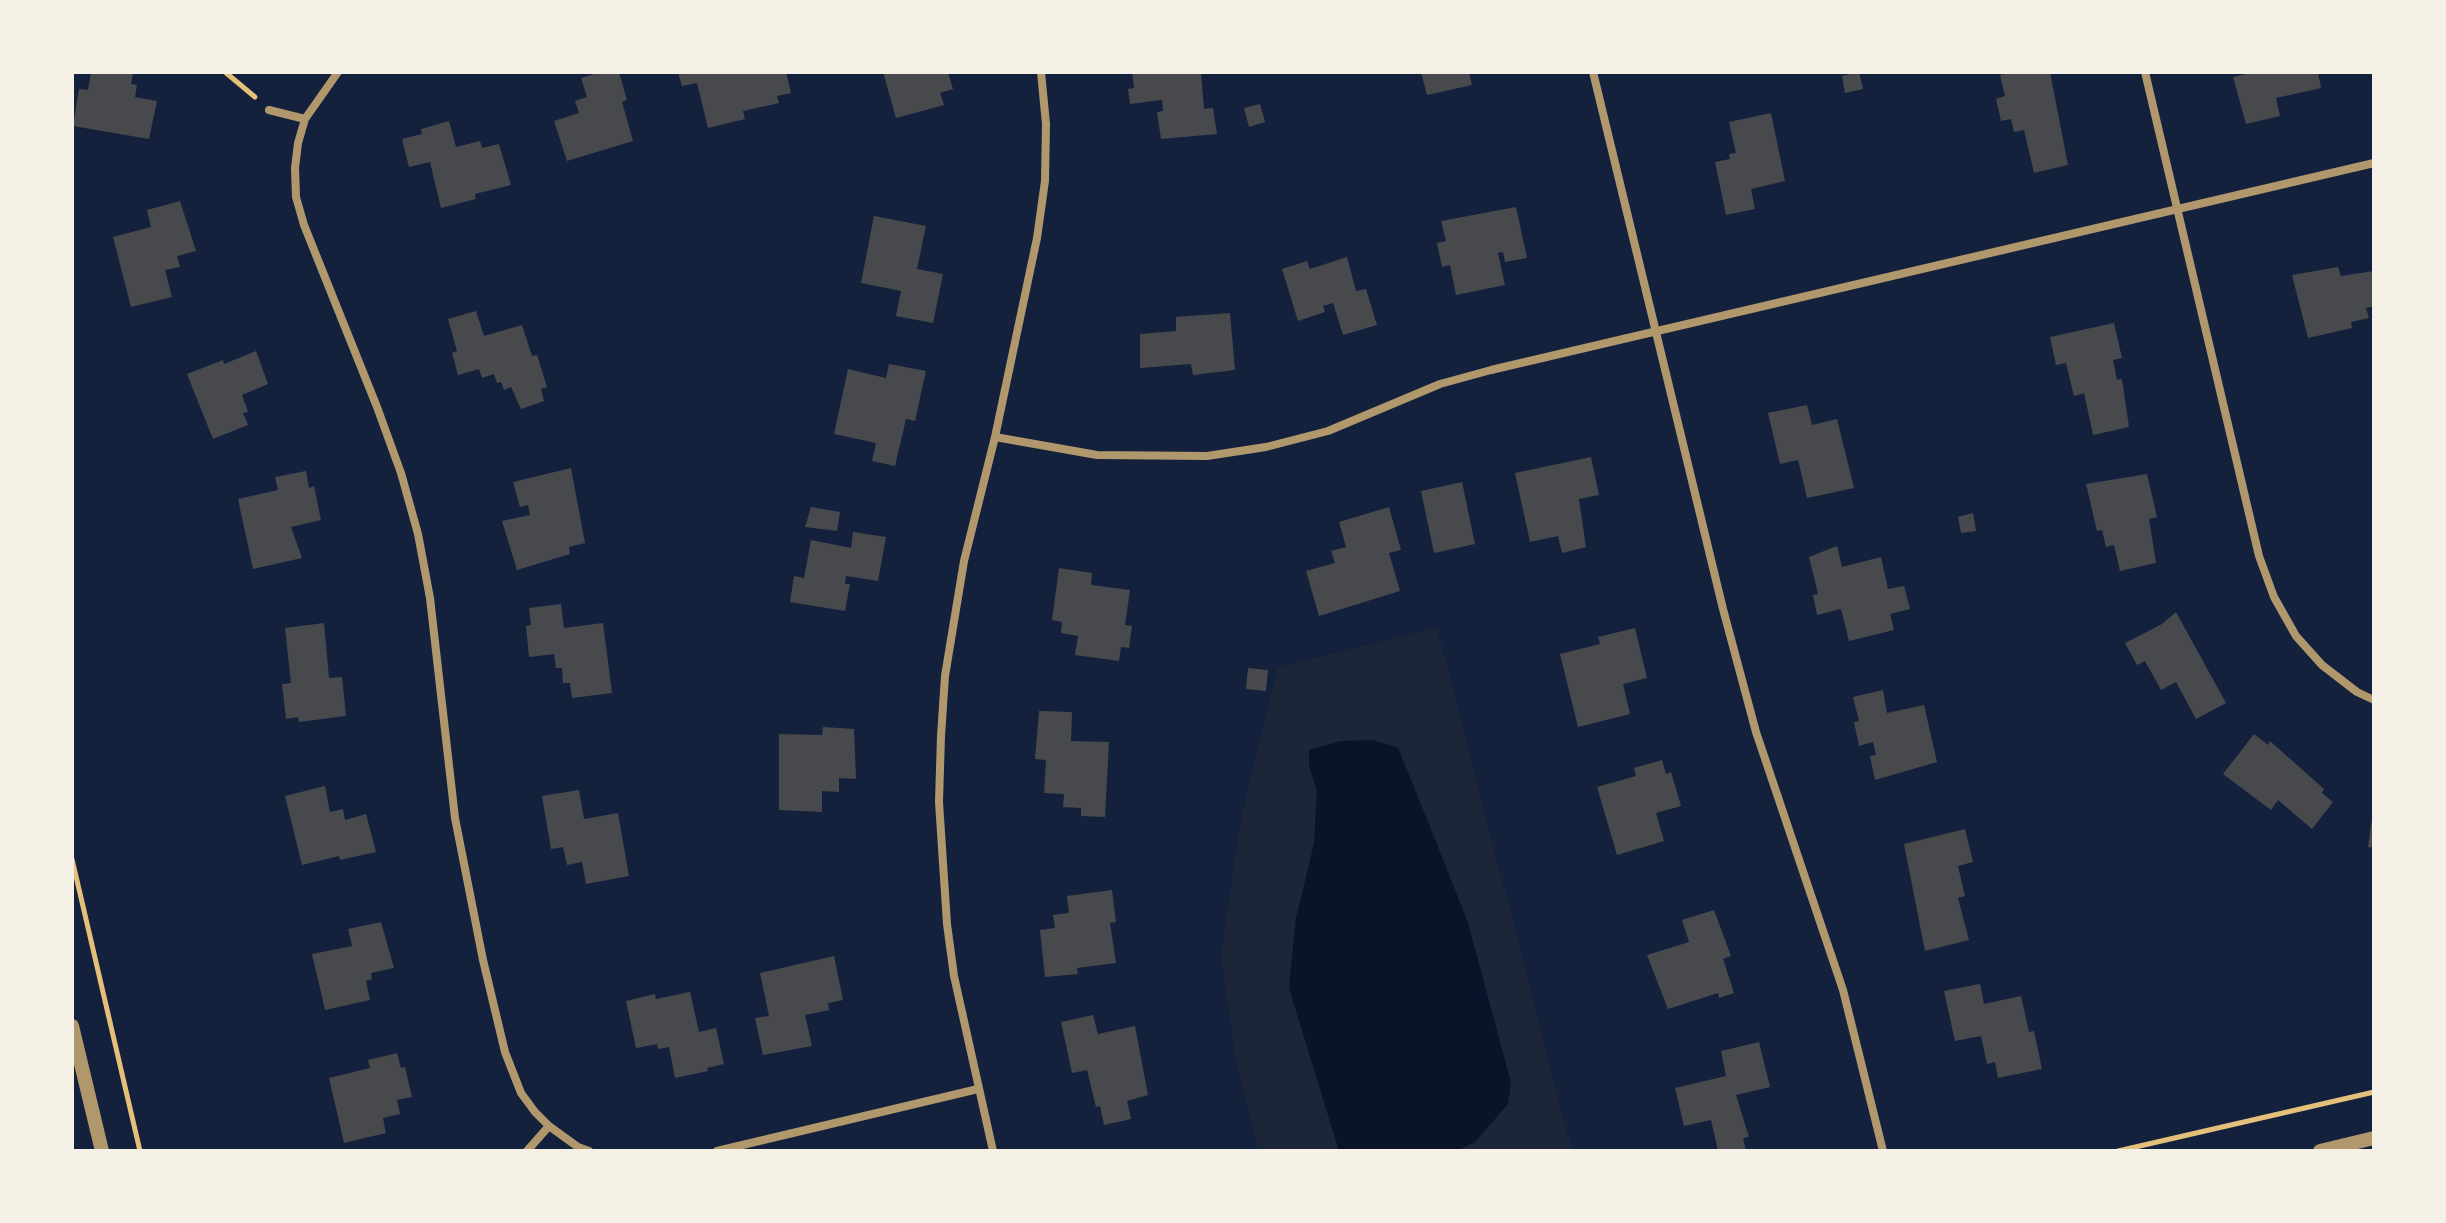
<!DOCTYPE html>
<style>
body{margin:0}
#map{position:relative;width:2446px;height:1223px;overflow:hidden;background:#14213d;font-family:Overpass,sans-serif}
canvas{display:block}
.frame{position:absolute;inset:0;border:74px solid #f6f1e7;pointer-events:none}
</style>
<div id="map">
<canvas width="2446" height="1223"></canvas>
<div class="frame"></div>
</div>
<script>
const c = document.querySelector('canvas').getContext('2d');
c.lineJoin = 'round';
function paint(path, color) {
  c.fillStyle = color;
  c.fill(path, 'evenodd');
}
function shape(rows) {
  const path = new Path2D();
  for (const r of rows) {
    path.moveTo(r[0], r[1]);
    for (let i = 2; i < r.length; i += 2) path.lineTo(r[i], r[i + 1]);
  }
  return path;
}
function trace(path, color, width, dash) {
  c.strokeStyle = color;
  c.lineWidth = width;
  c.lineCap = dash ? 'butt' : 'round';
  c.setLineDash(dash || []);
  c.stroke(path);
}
paint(shape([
 [1437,628,1572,1151,1456,1151,1475,1142,1507,1104,1511,1082,1468,923,1398,748,1309,766,1317,791,1314,844,1296,918,1289,988,1339,1151,1258,1151,1236,1061,1221,957,1239,828,1278,667]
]), '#1d2539');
paint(shape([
 [1373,740,1398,748,1433,834,1468,923,1511,1083,1508,1104,1475,1142,1456,1151,1339,1151,1289,988,1296,918,1314,844,1317,791,1309,766,1309,750,1340,741]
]), '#0b132b');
paint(shape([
 [91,72,133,72,131,84,137,85,135,97,157,101,149,139,73,126,79,89,88,90],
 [601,72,619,72,627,100,622,102,633,141,567,161,554,121,579,113,575,101,587,97,581,78],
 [678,72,786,72,791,93,777,96,779,103,743,111,745,119,708,128,697,83,682,86],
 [883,72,948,72,953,89,940,93,944,105,896,118],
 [1132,72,1201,72,1204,109,1213,108,1217,134,1161,139,1157,112,1163,111,1162,100,1130,104,1128,89,1134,88],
 [1421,72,1469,72,1472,85,1427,95],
 [1859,72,1863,89,1845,93,1842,76],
 [2013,72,2050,72,2068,165,2034,173,2024,130,2014,132,2011,119,2001,121,1996,99,2005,96,2000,75],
 [2256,72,2318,72,2321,88,2276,98,2280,116,2246,124,2233,77],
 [1260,104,1265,122,1249,127,1244,108],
 [1771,113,1785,181,1751,189,1755,209,1726,215,1715,162,1730,159,1729,154,1736,153,1729,122],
 [449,121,456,147,480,141,482,148,499,144,511,185,475,194,476,199,441,208,430,162,409,167,402,139,422,134,421,129],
 [180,201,196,251,177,256,180,267,165,270,172,297,131,307,113,237,151,227,147,210],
 [1516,207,1527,258,1505,262,1503,252,1498,253,1505,285,1456,295,1450,265,1442,267,1437,243,1446,241,1441,221],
 [874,216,926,226,917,269,943,274,933,323,896,316,901,291,861,283],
 [1347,257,1356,291,1366,289,1377,325,1343,335,1333,303,1323,306,1325,312,1298,321,1282,269,1307,261,1310,269],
 [2338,267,2341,276,2374,271,2374,306,2366,308,2369,318,2351,322,2352,328,2308,338,2292,275],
 [476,311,484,336,522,325,532,356,537,355,547,387,541,389,544,401,521,409,511,387,504,390,501,382,497,383,494,374,482,378,479,369,458,375,452,353,457,351,448,319],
 [1230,313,1235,370,1193,375,1191,364,1140,368,1140,334,1176,331,1176,317],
 [2114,323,2122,358,2113,360,2117,380,2122,379,2129,427,2093,435,2084,393,2074,396,2066,363,2056,365,2050,337],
 [256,351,268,384,242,395,248,412,243,413,248,425,213,439,187,374,223,360,224,364],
 [889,364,926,371,915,421,906,419,895,466,872,461,876,443,834,434,848,369,886,378],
 [1807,405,1812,425,1837,419,1854,488,1807,498,1798,460,1780,464,1768,413],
 [1591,457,1599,495,1579,499,1586,547,1562,553,1558,536,1530,542,1515,473],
 [571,468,585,543,569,547,570,554,517,570,502,521,530,515,528,505,520,507,513,482],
 [306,471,309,488,314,486,321,520,291,527,302,558,253,569,238,499,278,490,275,477],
 [2147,474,2157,517,2149,519,2156,563,2120,571,2114,545,2106,547,2102,530,2097,531,2086,484],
 [1462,482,1475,544,1434,553,1421,491],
 [811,507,840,512,837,531,805,527],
 [1389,507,1401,550,1389,553,1400,591,1319,616,1306,571,1335,563,1331,551,1346,547,1339,522],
 [1973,513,1976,531,1961,533,1958,517],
 [853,532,886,537,878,581,846,576,845,584,850,584,845,611,790,602,794,576,804,578,811,540,851,548],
 [1837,546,1842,567,1881,557,1888,589,1904,586,1910,609,1890,614,1894,630,1849,641,1841,609,1817,615,1813,595,1818,594,1809,557],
 [1059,568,1092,573,1091,585,1130,590,1125,625,1132,626,1129,648,1121,647,1119,661,1075,655,1078,636,1061,633,1062,622,1052,620],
 [561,604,564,628,603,623,612,693,572,698,570,683,563,683,562,668,556,668,554,654,529,657,526,626,531,625,529,608],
 [2176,612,2226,703,2196,719,2176,682,2161,690,2145,661,2137,665,2125,643,2162,624],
 [324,623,329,678,342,677,346,716,299,722,298,717,286,719,282,684,291,683,285,628],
 [1635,628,1647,678,1623,684,1630,714,1578,727,1560,654,1600,644,1598,637],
 [1248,668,1268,670,1266,691,1246,689],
 [1883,690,1887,713,1924,705,1937,762,1875,780,1870,756,1876,755,1873,742,1859,746,1854,722,1859,721,1853,697],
 [1039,711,1072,712,1071,741,1109,742,1105,817,1081,816,1081,808,1063,807,1064,794,1044,793,1046,760,1035,759],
 [823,727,854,729,856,779,839,778,839,792,822,791,822,812,779,810,779,734,822,735],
 [2254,734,2268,745,2270,741,2324,789,2322,793,2333,802,2312,829,2278,800,2271,810,2223,774],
 [1662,760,1666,774,1671,772,1681,806,1656,813,1664,841,1617,855,1597,787,1636,776,1634,768],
 [325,786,330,812,343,809,345,820,366,814,376,852,340,860,339,856,302,865,285,796],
 [579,790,584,819,618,813,629,876,586,884,582,862,567,865,563,847,551,849,542,796],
 [2372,818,2374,818,2374,848,2368,847],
 [1965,829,1973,862,1958,866,1965,896,1958,898,1969,940,1925,951,1904,844],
 [1112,890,1116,922,1110,923,1116,963,1077,968,1078,974,1045,977,1040,930,1055,928,1053,915,1069,913,1067,896],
 [1714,910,1731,956,1723,959,1734,993,1719,998,1718,993,1668,1009,1647,955,1689,942,1682,920],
 [381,922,394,968,371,973,372,979,366,981,370,1000,325,1010,312,954,352,946,348,929],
 [834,956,843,1000,828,1003,829,1010,805,1015,812,1046,763,1055,755,1018,769,1016,760,973],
 [1980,984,1984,1004,2021,996,2029,1032,2034,1031,2042,1069,1998,1078,1995,1062,1987,1064,1981,1036,1955,1041,1944,991],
 [690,992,699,1032,716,1028,724,1064,707,1068,708,1071,675,1078,669,1047,658,1049,657,1044,636,1048,626,1001,655,994,656,999],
 [1093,1015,1098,1034,1135,1026,1148,1095,1127,1101,1131,1119,1104,1125,1100,1106,1096,1107,1087,1070,1072,1073,1061,1022],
 [1759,1042,1770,1087,1736,1095,1749,1137,1743,1138,1746,1151,1718,1151,1711,1120,1684,1126,1675,1088,1726,1076,1721,1051],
 [397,1053,401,1068,405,1067,412,1097,397,1100,400,1114,383,1118,386,1133,344,1143,329,1078,370,1068,368,1060]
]), '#48494c');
trace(shape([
 [225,72,255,97],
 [72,859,140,1151],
 [2118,1151,2374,1092]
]), '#e5c07b', 5);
trace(shape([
 [338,72,305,119,298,143,295,168,296,197,304,225,377,407,401,473,418,534,430,598,455,818,483,960,505,1052,521,1093,535,1112,549,1126,578,1147,589,1151],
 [1593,72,1723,609,1756,732,1843,990,1883,1151],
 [2145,72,2259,556,2274,597,2296,636,2322,665,2357,692,2374,700],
 [269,110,305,119],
 [995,437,1097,455,1207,456,1266,447,1328,431,1440,384,1491,370,2374,163],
 [527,1151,549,1126],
 [717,1151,978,1089],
 [993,1151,954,976,947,924,939,802,941,736,945,676,964,561,995,437,1037,238,1045,181,1046,124,1041,72]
]), '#b1986c', 8);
trace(shape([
 [72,1026,102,1151],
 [2320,1151,2374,1138]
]), '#b1986c', 14);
</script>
